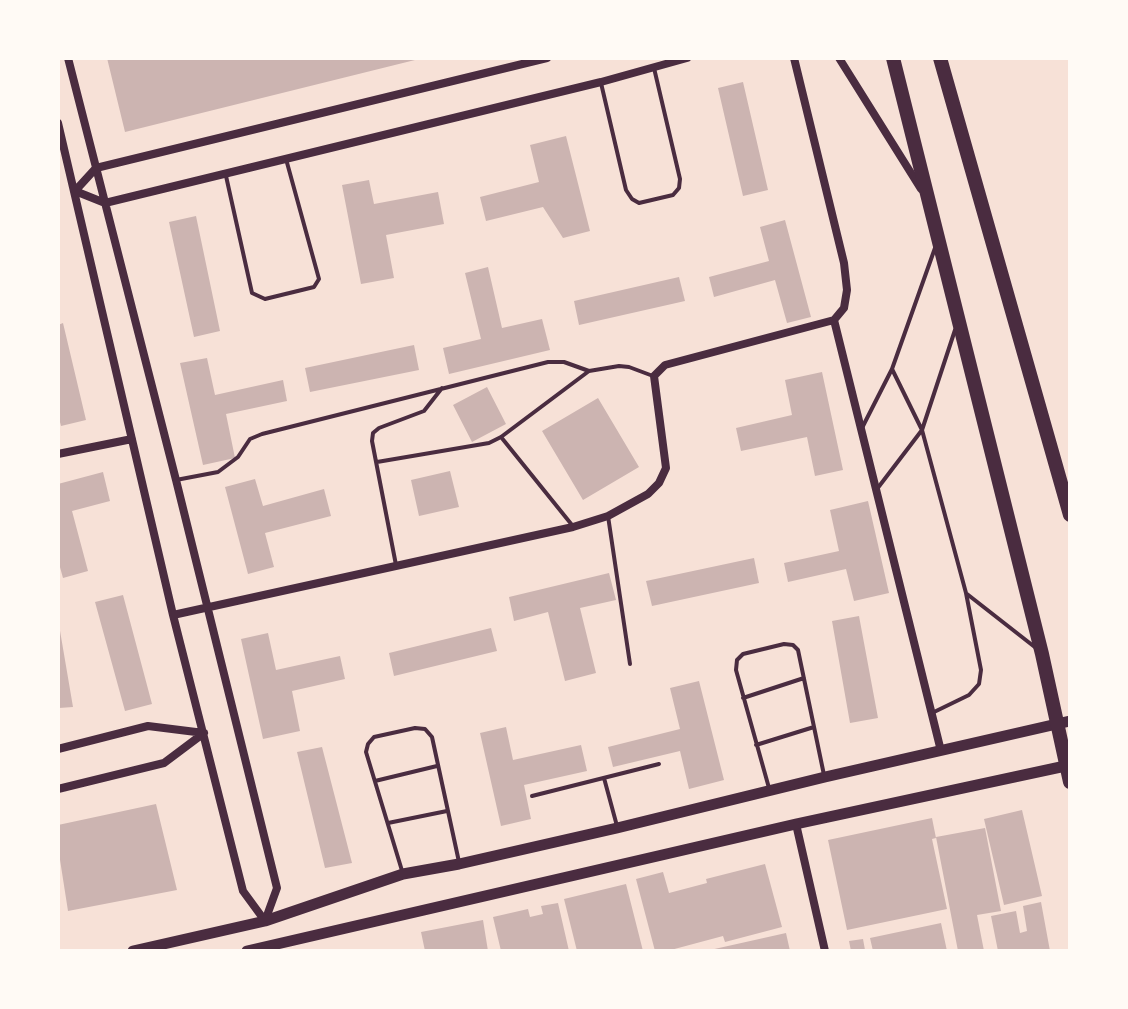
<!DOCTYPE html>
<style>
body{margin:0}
#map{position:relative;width:1128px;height:1009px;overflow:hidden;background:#f7e1d7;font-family:"Fira Sans",sans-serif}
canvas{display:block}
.frame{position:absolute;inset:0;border:60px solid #fffaf5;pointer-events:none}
</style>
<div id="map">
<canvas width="1128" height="1009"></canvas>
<div class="frame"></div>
</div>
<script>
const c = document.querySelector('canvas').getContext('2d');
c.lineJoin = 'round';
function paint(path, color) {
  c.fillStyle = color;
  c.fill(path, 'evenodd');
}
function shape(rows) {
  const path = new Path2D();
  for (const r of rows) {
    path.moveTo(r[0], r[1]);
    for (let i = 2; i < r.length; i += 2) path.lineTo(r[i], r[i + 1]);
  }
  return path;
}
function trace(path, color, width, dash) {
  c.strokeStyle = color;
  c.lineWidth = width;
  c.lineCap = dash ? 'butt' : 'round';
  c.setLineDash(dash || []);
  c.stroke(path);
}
paint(shape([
 [107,58,419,58,419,59,125,132],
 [743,82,768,190,743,196,718,88],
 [566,136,590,231,563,238,543,207,486,221,480,197,539,182,530,145],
 [369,180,374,204,438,192,444,224,386,235,394,278,361,284,342,185],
 [196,216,220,331,194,337,169,222],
 [785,220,811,317,787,323,775,280,714,297,709,277,769,261,760,227],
 [488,267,502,328,542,319,550,350,449,374,443,348,481,339,465,273],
 [679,277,685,301,579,325,574,301],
 [63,323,86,420,61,426,58,414,58,325],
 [414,345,419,370,310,392,305,368],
 [207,358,215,395,283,380,287,401,226,414,235,458,203,465,180,363],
 [822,372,843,470,815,476,807,437,741,451,736,428,792,415,785,380],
 [487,387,506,424,472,442,453,405],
 [598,398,639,467,583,500,542,431],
 [450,471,459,507,419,516,411,480],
 [103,472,110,501,72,511,88,571,63,578,58,560,58,484],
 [255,479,263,506,324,489,331,516,265,533,274,567,248,574,225,487],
 [868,501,889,593,854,601,846,569,788,582,784,563,839,551,830,510],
 [754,558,759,583,652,606,646,581],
 [609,573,616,600,580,608,596,673,565,681,548,612,514,621,509,597],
 [123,595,152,704,125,711,95,602],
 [859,616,878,718,850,723,832,621],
 [58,619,73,707,59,708,58,701],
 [491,628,497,651,394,676,389,653],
 [268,633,276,670,340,656,345,679,292,691,300,731,263,739,241,639],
 [699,681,724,780,689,789,680,751,613,767,608,747,680,729,670,688],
 [506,727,513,760,581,745,587,771,524,785,531,819,501,826,480,733],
 [322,747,352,863,325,868,297,752],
 [156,804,177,890,68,911,58,847,58,825],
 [1022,810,1042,896,1004,905,984,819],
 [932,818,936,838,932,839,947,909,847,930,828,840],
 [985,828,1001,911,977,915,984,951,958,951,936,837],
 [765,864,782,927,725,942,723,936,667,951,655,951,636,879,663,872,669,893,707,883,706,879],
 [626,884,643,951,577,951,564,899],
 [1041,902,1050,951,998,951,991,916,1016,911,1020,933,1027,931,1023,906],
 [558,903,569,951,501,951,493,917,528,909,530,917,543,914,541,906],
 [483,920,488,951,425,951,421,932],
 [941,923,947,951,873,951,870,938],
 [786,933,790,951,710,951,710,950],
 [863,939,865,950,851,951,849,941]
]), '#ccb4b1');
trace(shape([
 [601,83,626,190,632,199,639,203,673,195,679,188,680,179,654,68],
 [226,176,252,293,265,299,314,287,319,279,286,159],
 [892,369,922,430,966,593,981,670,979,684,969,695,932,713],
 [862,428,892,369,935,248],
 [501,437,572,525],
 [377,462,489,443,501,437,589,371],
 [176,480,218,472,238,457,250,439,262,434,548,362,564,362,589,371,619,366,629,367,653,376],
 [877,489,922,430,955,330],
 [608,516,630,664],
 [396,565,372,441,373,433,379,428,424,411,442,388],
 [967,594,1036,648],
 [743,698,804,678],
 [756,745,814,727],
 [604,778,617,826],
 [375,781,437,766],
 [769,788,736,670,737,660,743,654,784,644,793,645,798,650,824,775],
 [532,796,659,764],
 [388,823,447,811],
 [403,874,366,752,368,744,374,737,415,728,425,729,432,737,459,862]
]), '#4a2c40', 4);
trace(shape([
 [68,58,176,480,277,888,265,921],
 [547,58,96,168,75,191,105,203,601,82,687,58],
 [839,58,921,189],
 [58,123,173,615,243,891,265,921],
 [834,320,941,751],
 [58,454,132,439],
 [173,615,573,527,608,516,648,494,659,483,666,468,654,376,665,365,834,320,844,308,847,290,844,263,794,58],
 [58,749,148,726,204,733],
 [58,789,164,763,204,733],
 [796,824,825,951]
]), '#4a2c40', 8);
trace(shape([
 [133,951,265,921,403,874,459,864,617,828,825,777,1070,721],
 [247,951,796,824,1070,765]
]), '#4a2c40', 11);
trace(shape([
 [893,58,1042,654,1070,782],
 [940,58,1070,515]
]), '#4a2c40', 14);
</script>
